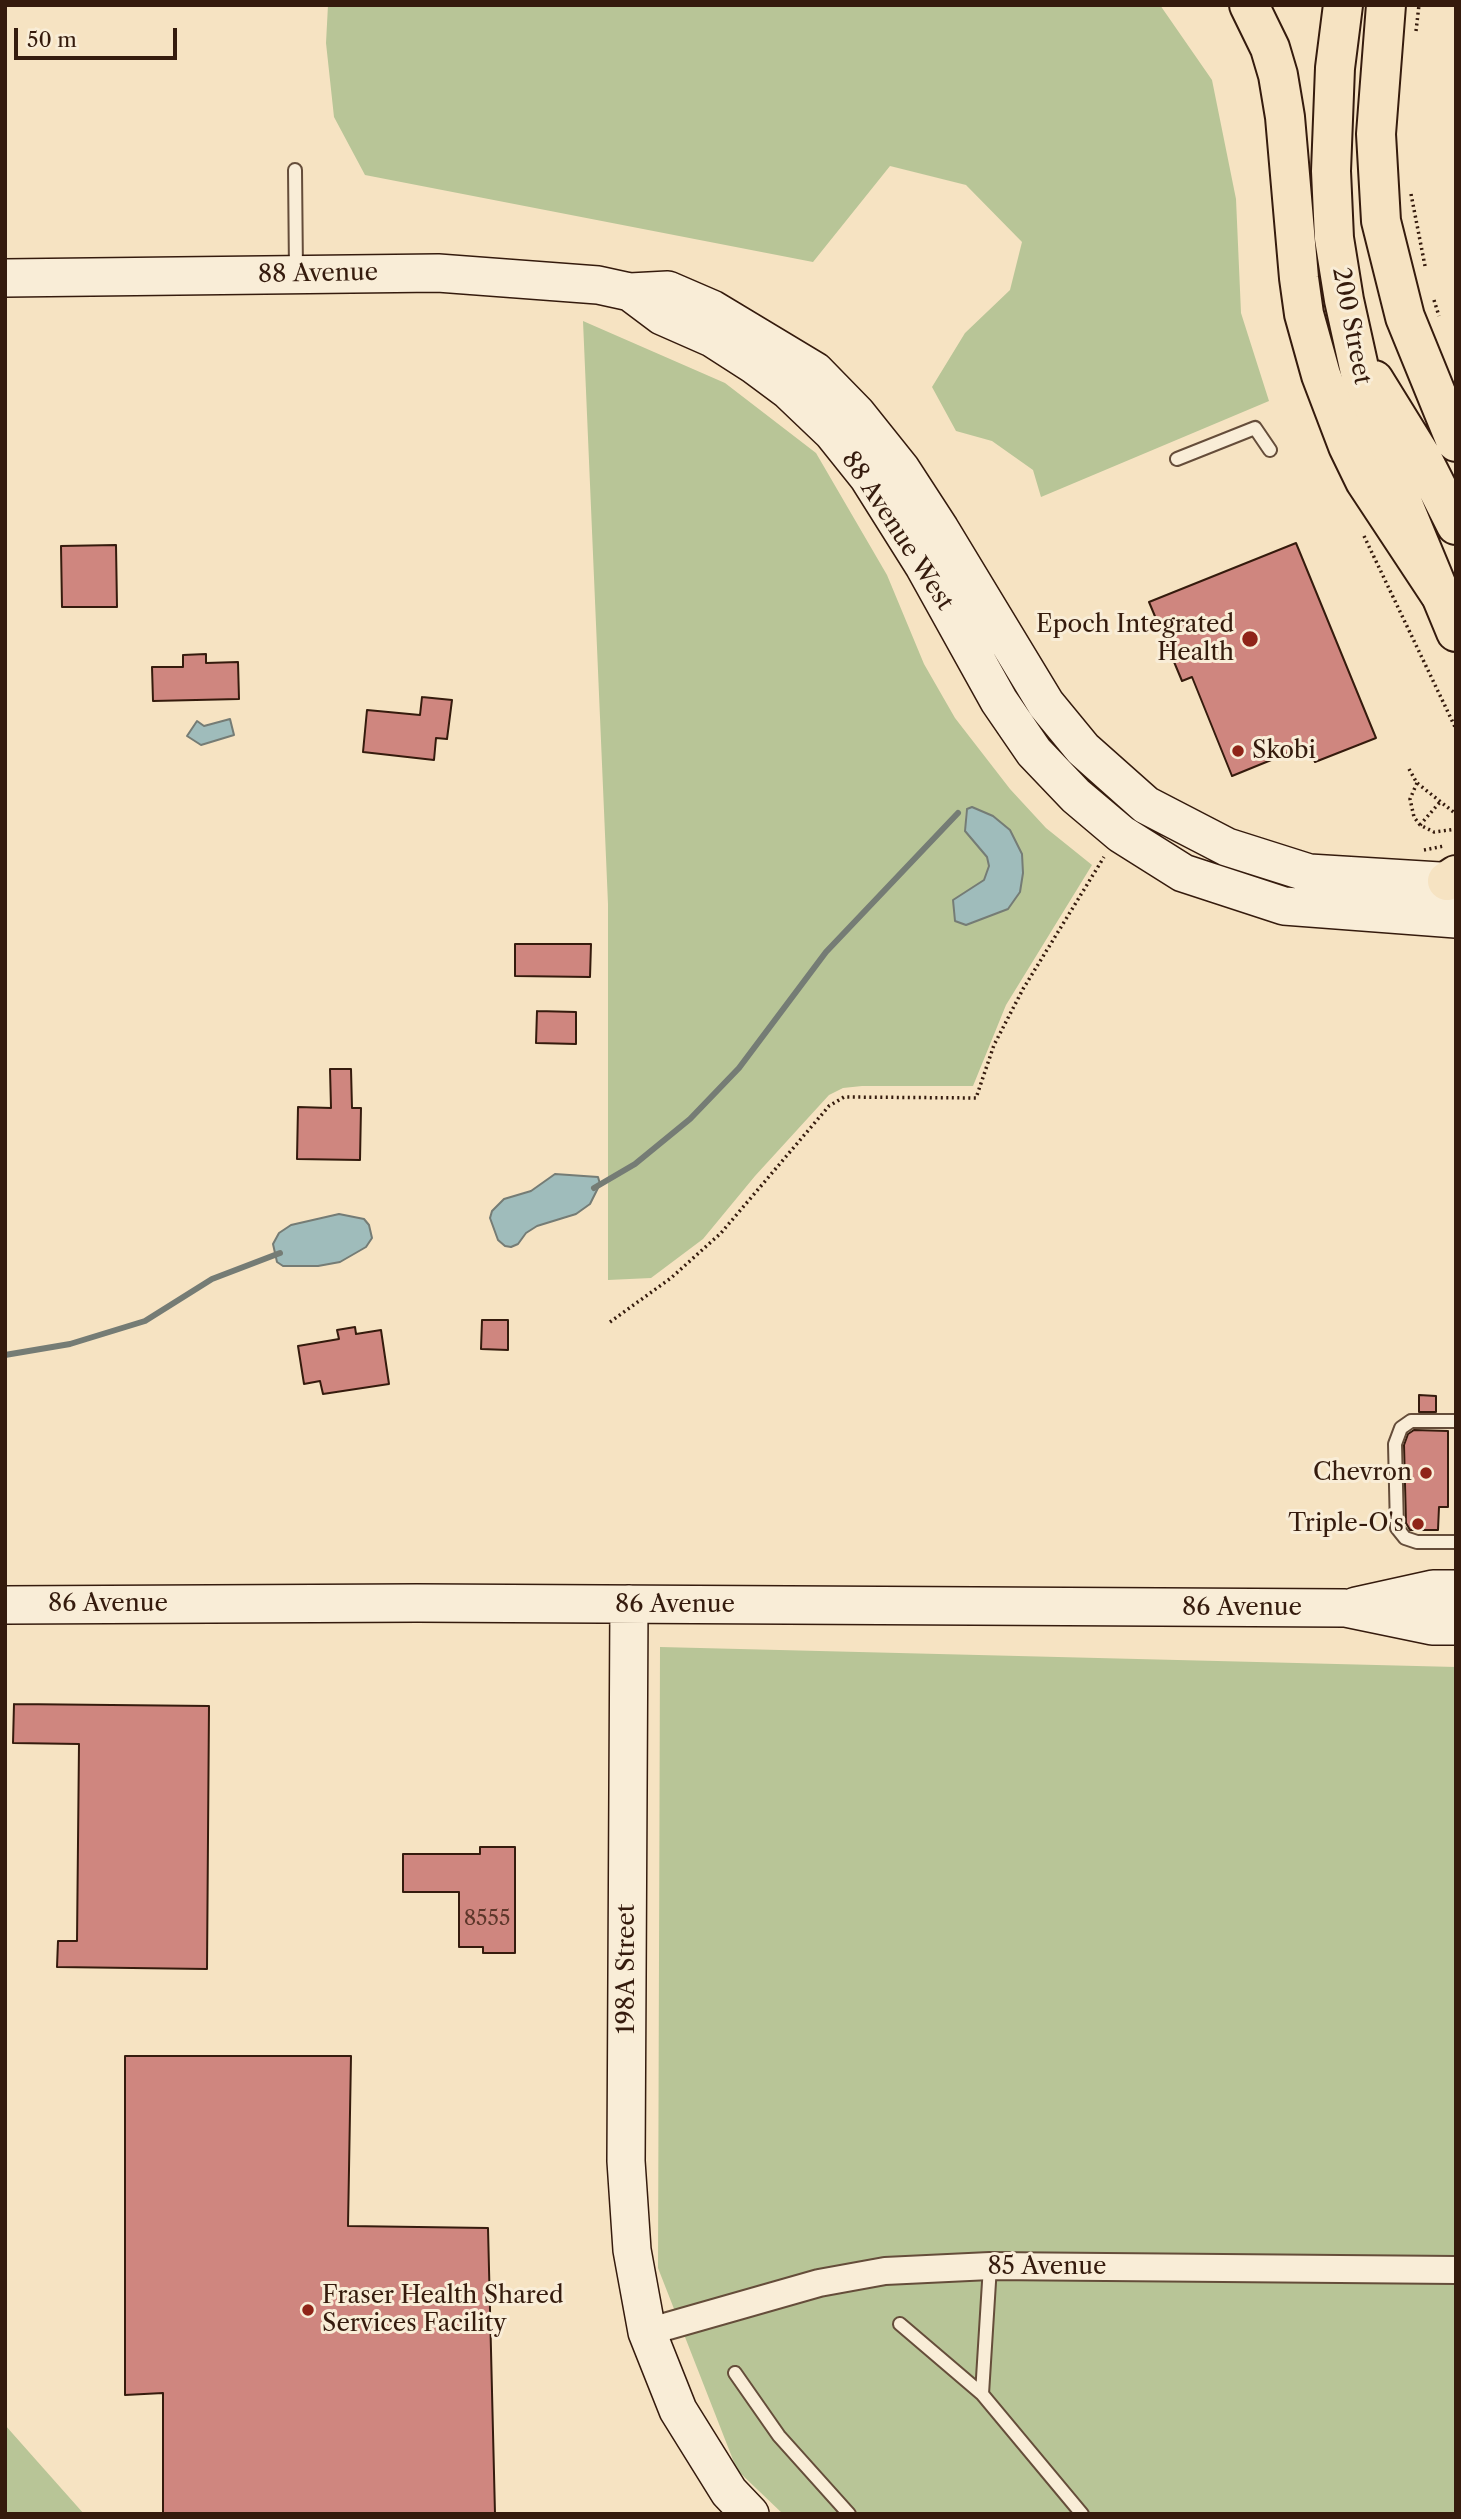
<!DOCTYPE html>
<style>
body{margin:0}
#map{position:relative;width:1461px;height:2519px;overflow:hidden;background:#f6e3c2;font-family:"Libre Caslon Text",serif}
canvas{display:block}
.frame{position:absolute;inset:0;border:7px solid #351b0d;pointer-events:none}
.scale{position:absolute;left:14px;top:28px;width:163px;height:32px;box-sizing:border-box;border:4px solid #351b0d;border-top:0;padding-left:9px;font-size:21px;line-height:24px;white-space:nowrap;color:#351b0d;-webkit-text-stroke:5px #f9edd7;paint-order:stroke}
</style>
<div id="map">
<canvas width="1461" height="2519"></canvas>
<div class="frame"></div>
<div class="scale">50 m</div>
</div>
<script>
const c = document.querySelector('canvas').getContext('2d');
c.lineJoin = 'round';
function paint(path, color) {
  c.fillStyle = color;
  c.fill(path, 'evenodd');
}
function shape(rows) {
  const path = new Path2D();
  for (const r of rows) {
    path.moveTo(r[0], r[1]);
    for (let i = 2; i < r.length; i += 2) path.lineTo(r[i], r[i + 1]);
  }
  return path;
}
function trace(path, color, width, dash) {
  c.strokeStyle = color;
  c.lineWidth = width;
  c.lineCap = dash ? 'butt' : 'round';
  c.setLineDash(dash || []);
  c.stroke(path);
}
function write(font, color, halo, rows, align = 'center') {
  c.font = font + ' "Libre Caslon Text",serif';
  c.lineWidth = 6;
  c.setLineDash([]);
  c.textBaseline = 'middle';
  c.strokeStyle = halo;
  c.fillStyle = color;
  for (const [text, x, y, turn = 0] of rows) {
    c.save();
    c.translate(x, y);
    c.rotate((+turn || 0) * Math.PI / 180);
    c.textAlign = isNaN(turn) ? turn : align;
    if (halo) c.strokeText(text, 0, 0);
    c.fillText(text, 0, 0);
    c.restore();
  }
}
paint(shape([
 [328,5,1160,5,1212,80,1236,199,1241,313,1269,401,1041,497,1033,470,992,441,956,431,932,387,965,333,1010,290,1022,242,966,185,890,166,813,262,365,175,334,117,326,43],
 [583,321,725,383,816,453,887,575,924,664,955,718,1010,789,1046,828,1092,865,1006,1005,973,1086,862,1086,843,1088,829,1095,755,1176,703,1239,651,1278,608,1280,608,904],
 [972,807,1023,873,1020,892,1008,909,953,900,985,880,989,867,987,857,965,831,966,809],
 [660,1647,1456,1667,1456,2514,783,2514,737,2470,658,2268],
 [5,2425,84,2514,5,2514]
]), '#b8c597');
const water = shape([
 [230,719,234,735,201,745,187,736,197,721,204,726,230,719],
 [972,807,993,816,1010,830,1022,854,1023,873,1020,892,1008,909,966,925,955,921,953,900,984,880,989,866,987,857,965,831,967,809,972,807],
 [555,1174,598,1177,600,1184,590,1204,576,1214,537,1226,526,1233,518,1244,511,1247,505,1246,498,1240,490,1218,492,1211,504,1199,531,1191,555,1174],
 [339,1214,364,1219,369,1225,372,1238,366,1247,340,1262,318,1266,283,1266,277,1262,273,1244,279,1233,291,1225,339,1214]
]);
paint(water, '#9fbcbb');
trace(water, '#757c75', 2);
trace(shape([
 [594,1188,635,1164,690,1119,739,1068,826,952,958,813],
 [5,1355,70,1344,145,1321,212,1279,280,1253]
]), '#757c75', 6);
const building = shape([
 [1296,543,1376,738,1315,762,1308,745,1232,776,1192,677,1182,681,1149,602,1296,543],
 [116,545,117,607,62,607,61,546,116,545],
 [206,654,206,663,238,662,239,699,153,701,152,667,183,667,183,655,206,654],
 [422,697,452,700,447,739,436,738,434,760,363,752,367,710,420,715,422,697],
 [515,944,591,944,590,977,515,976,515,944],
 [537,1011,576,1012,576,1044,536,1043,537,1011],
 [330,1069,351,1069,352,1108,361,1108,360,1160,297,1159,298,1107,331,1108,330,1069],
 [482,1320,508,1320,508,1350,481,1349,482,1320],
 [355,1327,356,1334,381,1330,389,1384,323,1394,320,1381,304,1384,298,1346,339,1339,337,1330,355,1327],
 [1419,1395,1436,1396,1436,1412,1419,1412,1419,1395],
 [1414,1430,1448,1431,1448,1507,1439,1507,1438,1530,1410,1530,1406,1523,1404,1445,1408,1434,1414,1430],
 [14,1704,209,1706,207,1969,57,1967,58,1941,77,1941,79,1744,13,1743,14,1704],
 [480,1847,515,1847,515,1953,483,1953,483,1947,459,1947,459,1892,403,1892,403,1854,480,1854,480,1847],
 [125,2056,351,2056,348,2226,488,2228,495,2514,163,2514,163,2393,125,2395,125,2056]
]);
paint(building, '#cf867f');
trace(building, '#351b0d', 2);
const lane = shape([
 [295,170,296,271],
 [1177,459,1255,428,1270,450],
 [1456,1421,1411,1421,1401,1428,1395,1444,1397,1528,1405,1538,1417,1542,1456,1542],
 [990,2266,982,2394,1082,2514],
 [900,2324,982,2394],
 [735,2373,779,2436,849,2514]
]);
const street = shape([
 [647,2332,819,2283,885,2271,990,2266,1456,2270]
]);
const secondary = shape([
 [5,278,438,273,598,285,630,292,668,290,712,309,815,371,857,414,901,469,940,529,1046,704,1083,749,1146,805,1227,847,1309,873,1456,882],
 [630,292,662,316,712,338,754,365,789,391,832,432,868,477,924,566,999,701,1034,752,1076,796,1121,834,1183,873,1284,906,1456,919],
 [629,1604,626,2161,632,2250,647,2332,678,2410,729,2492,750,2514],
 [5,1605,417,1603,1345,1608,1432,1626,1456,1626],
 [1356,1606,1433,1589,1456,1589]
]);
const primary = shape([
 [1343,5,1335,68,1331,171,1334,238,1344,300,1369,413,1386,463,1456,632],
 [1386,5,1376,134,1381,221,1405,317,1456,442],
 [1374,380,1421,456,1456,525],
 [1447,881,1456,875]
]);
const highway = shape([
 [1249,5,1270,48,1278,75,1285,117,1299,278,1304,314,1321,375,1348,446,1365,481,1439,593]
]);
trace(lane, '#654d3a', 16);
trace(street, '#654d3a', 30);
trace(secondary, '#351b0d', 40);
trace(primary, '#351b0d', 42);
trace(highway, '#351b0d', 42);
trace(shape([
 [1416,31,1419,5],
 [1411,194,1425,266],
 [1434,300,1439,316],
 [1364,536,1456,729],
 [1409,769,1417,783,1456,814],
 [1417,783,1410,799,1414,817,1420,825,1434,832,1456,829],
 [1420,825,1440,802],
 [1424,850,1444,846],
 [610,1322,671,1278,721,1233,829,1106,844,1097,976,1098,994,1045,1023,989,1104,857]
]), '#351b0d', 3.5, [2, 3.5]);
trace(lane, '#f9edd7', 12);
trace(street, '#f9edd7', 26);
trace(secondary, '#f9edd7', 37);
trace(primary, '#f6e3c2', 38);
trace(highway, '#f6e3c2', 38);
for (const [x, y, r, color] of [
 [1250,639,9,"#8f2418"],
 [1238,751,7,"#8f2418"],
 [1426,1473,7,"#8f2418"],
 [1418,1524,7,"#8f2418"],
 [308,2310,7,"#8f2418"]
]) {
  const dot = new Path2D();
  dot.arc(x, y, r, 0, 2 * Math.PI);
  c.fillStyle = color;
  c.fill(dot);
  trace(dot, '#f9edd7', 2.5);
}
write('21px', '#5c362a', null, [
 ["8555",487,1919]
]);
write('24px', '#351b0d', '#f9edd7', [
 ["88 Avenue",318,274,-1],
 ["200 Street",1351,326,79],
 ["88 Avenue West",897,531,57],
 ["86 Avenue",108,1604],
 ["86 Avenue",675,1605],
 ["86 Avenue",1242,1608],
 ["198A Street",627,1969,-90],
 ["85 Avenue",1047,2267]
]);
write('24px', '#351b0d', '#f9edd7', [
 ["Epoch Integrated",1234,625],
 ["Health",1234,653],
 ["Skobi",1252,751,"left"],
 ["Chevron",1412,1473],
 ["Triple-O's",1404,1524],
 ["Fraser Health Shared",322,2296,"left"],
 ["Services Facility",322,2324,"left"]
], 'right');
</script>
